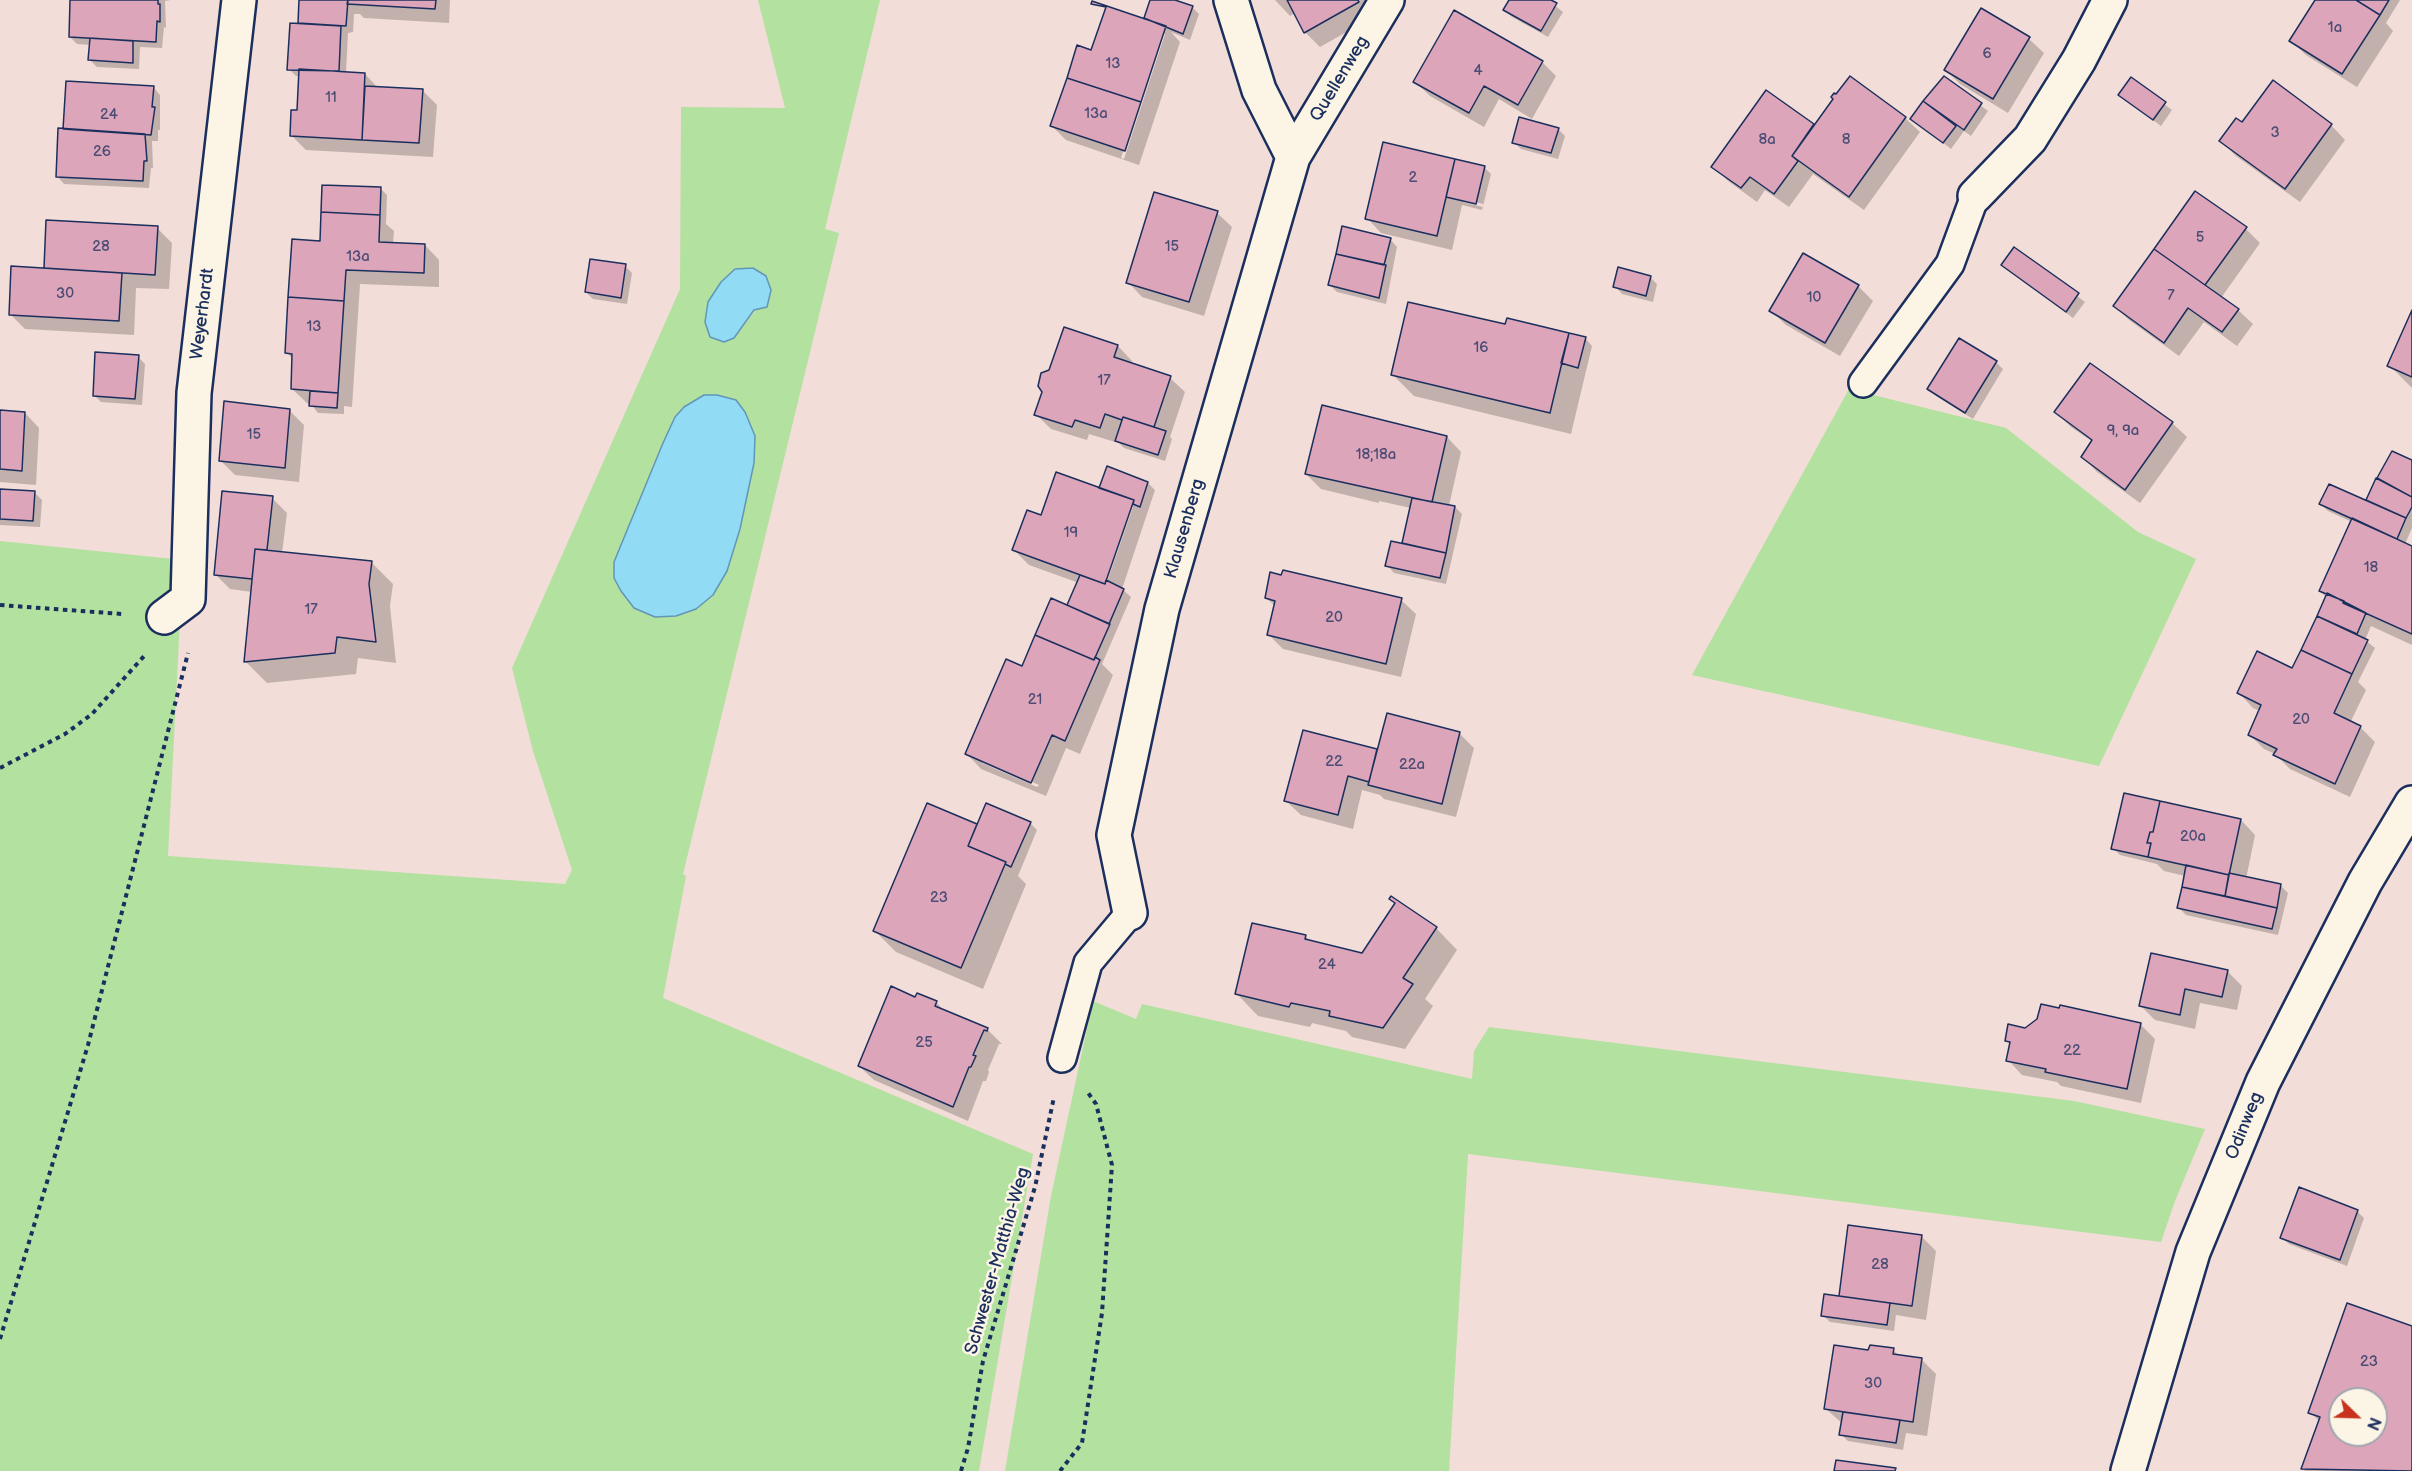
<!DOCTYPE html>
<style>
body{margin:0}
#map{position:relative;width:2412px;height:1471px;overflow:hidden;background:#f2ddd8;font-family:"Balsamiq Sans",sans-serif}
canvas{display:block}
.north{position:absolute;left:2328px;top:1387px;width:60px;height:60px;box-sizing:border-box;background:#fcf5e5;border:2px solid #a2a6af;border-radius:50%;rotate:113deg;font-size:16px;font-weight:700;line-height:24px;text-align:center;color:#1b2f5e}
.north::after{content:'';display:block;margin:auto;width:21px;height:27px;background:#c8321e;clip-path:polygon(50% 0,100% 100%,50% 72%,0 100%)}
</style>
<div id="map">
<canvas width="2412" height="1471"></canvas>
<div class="north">N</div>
</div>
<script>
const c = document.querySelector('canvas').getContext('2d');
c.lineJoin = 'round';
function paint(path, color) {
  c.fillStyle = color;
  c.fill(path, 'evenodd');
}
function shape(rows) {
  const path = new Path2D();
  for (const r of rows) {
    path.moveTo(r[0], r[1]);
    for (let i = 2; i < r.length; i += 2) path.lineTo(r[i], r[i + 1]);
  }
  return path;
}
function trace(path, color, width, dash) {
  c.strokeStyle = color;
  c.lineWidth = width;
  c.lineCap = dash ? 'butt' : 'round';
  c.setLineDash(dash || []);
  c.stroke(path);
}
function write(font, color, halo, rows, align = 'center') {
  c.font = font + ' "Balsamiq Sans",sans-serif';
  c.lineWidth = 5;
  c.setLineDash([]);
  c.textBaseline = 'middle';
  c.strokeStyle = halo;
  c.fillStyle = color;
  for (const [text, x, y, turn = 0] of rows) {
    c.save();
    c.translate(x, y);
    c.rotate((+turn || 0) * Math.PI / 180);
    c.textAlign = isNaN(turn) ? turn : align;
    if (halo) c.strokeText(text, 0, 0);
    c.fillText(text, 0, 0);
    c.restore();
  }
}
paint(shape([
 [758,0,880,0,825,229,839,233,683,874,686,876,663,998,1033,1154,979,1471,0,1471,0,541,183,560,168,856,565,884,572,870,533,751,512,668,680,289,681,107,785,108],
 [753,268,766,276,771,290,734,338],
 [704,395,754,463,740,529,727,571,713,595,696,609,675,417,684,407],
 [1849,389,2006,428,2138,532,2196,559,2099,766,1692,675],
 [1093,1001,1136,1019,1142,1004,1472,1079,1474,1051,1489,1027,2074,1101,2205,1129,2175,1201,2161,1242,1468,1154,1449,1471,1005,1471,1051,1196]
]), '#b3e19f');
const water = shape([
 [753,268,766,276,771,290,767,307,754,310,734,338,724,342,710,337,705,322,708,302,721,282,735,269,753,268],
 [704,395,717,395,736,400,745,412,755,436,754,463,740,529,727,571,713,595,696,609,676,616,655,617,634,608,621,591,614,578,614,562,663,443,675,417,684,407,704,395]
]);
paint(water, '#92dbf4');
trace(water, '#6296b8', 1.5);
paint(shape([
 [72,0,171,0,165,1,166,28,164,27,162,48,140,47,139,69,97,67,90,60,91,45,77,44,70,37],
 [301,0,450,0,449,23,364,18,360,14,354,14,353,32,348,33,346,73,365,74,378,88,422,90,437,105,433,157,306,150,291,135,298,112,300,76,296,76,289,69,299,25],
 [1151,0,1170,0,1192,7,1199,14,1190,40,1171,32,1180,42,1139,165,1066,140,1052,126,1092,52,1145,20],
 [1162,34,1165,34,1124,159,1121,158],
 [1275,0,1368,0,1365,2,1373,17,1320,47,1305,32,1295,13,1290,16],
 [1511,0,1548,0,1563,12,1548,37,1512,17,1505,10],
 [2317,0,2400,0,2386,23,2393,31,2357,87,2306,55,2291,41],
 [2029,39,2044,53,2008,113,1960,84,1946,70],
 [1542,62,1556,76,1532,119,1499,99,1484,127,1430,96,1415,82],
 [1944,78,1988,111,1971,136,1964,131,1951,149,1912,119],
 [2131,79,2172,110,2161,126,2120,95],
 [153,87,160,95,160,130,158,130,158,141,152,141,153,168,151,168,149,188,64,184,57,176,65,129],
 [1767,92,1814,126,1835,99,1905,118,1920,132,1864,210,1813,174,1789,207,1765,190,1757,202,1728,181,1713,166],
 [2243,124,2331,125,2345,140,2300,202,2236,156,2221,141],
 [1558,129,1565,136,1558,159,1521,149,1514,142],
 [1484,167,1491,174,1482,210,1462,205,1452,250,1381,233,1367,218],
 [1463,199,1483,204,1483,207,1463,202],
 [380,188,387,195,386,224,394,231,393,244,425,245,439,260,439,287,360,284,352,407,344,406,344,414,318,413,311,404,307,403,292,389,294,360,286,352,321,242],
 [1217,213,1232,227,1204,316,1142,297,1128,282],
 [48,222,157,228,172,243,169,289,136,288,134,335,25,329,10,314,45,269],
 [2246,229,2260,243,2221,298,2238,310,2253,324,2237,346,2204,322,2179,356,2129,320,2115,306],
 [1390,239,1397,247,1386,304,1337,292,1330,285],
 [2014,249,2085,302,2073,318,2003,265],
 [625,266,632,273,627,304,593,299,586,292],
 [1650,277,1657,284,1653,302,1622,294,1615,286],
 [1858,286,1873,301,1840,356,1786,325,1771,311],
 [2412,314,2412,388,2389,365],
 [1507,326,1585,338,1592,346,1571,434,1414,396,1392,374],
 [1118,346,1132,361,1131,365,1170,378,1185,392,1170,437,1172,439,1165,461,1124,448,1115,439,1115,442,1089,434,1087,440,1051,429,1036,414],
 [138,357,145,364,142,405,101,402,94,395],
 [1996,362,2003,369,1973,419,1936,396,1929,389],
 [289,410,304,425,299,482,235,475,221,461],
 [0,412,25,413,39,428,36,485,0,482],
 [2056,412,2172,423,2187,437,2140,503,2097,472,2083,457,2093,442,2071,427],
 [1447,437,1461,452,1449,506,1455,507,1462,514,1446,584,1394,573,1387,565,1403,545,1411,508,1379,501,1379,503,1321,489,1306,474],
 [2412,462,2412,528,2405,544,2412,547,2412,645,2371,626,2365,640,2375,648,2358,682,2366,690,2350,723,2360,727,2375,742,2350,797,2290,769,2275,754,2264,749,2250,735,2260,711,2253,708,2239,693,2293,670,2327,598,2320,591,2352,522,2328,511,2321,504,2367,503,2376,480,2384,483,2379,478],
 [1148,483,1155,490,1122,589,1131,597,1102,664,1113,675,1080,754,1066,748,1046,796,981,769,967,754,1023,668,1068,607,1079,583,1029,565,1014,550,1042,517,1100,490],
 [1129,507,1133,507,1105,588,1102,587],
 [982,760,1039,785,1037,787,982,763],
 [0,491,35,493,42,500,40,527,0,525],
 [272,498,287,513,282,553,371,562,393,584,390,606,396,663,358,658,356,674,267,683,245,661,252,592,230,589,215,574],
 [1266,598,1401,600,1416,614,1401,677,1283,649,1268,634,1275,606],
 [1304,732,1378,750,1459,733,1474,748,1456,817,1384,799,1380,795,1362,790,1353,829,1301,815,1286,801],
 [2125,795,2241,820,2255,835,2246,879,2281,886,2288,893,2278,935,2186,915,2179,908,2185,876,2164,871,2157,864,2120,855,2113,848],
 [927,805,978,826,1030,823,1037,830,1018,876,1026,884,983,989,896,952,875,931],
 [972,833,975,833,967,853,964,852],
 [1396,904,1436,928,1457,950,1425,999,1433,1006,1405,1049,1352,1037,1346,1031,1312,1023,1310,1027,1258,1016,1237,994,1305,936,1311,942,1362,954],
 [2227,971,2242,986,2237,1010,2200,1003,2195,1029,2155,1020,2141,1006],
 [936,1002,946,1013,987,1029,1002,1044,999,1044,988,1070,989,1072,986,1081,983,1081,968,1121,874,1080,859,1066],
 [2140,1024,2155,1039,2141,1103,2061,1086,2057,1082,2022,1075,2008,1060,2011,1045,2006,1040,2025,1029],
 [2357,1211,2364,1218,2347,1266,2289,1244,2282,1237],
 [1921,1236,1936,1251,1926,1320,1896,1315,1894,1331,1830,1322,1823,1315,1843,1298,1840,1295],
 [2412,1327,2412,1471,2305,1471,2303,1469,2320,1422,2310,1412],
 [2340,1399,2376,1399,2376,1435,2340,1435],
 [1893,1350,1900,1356,1921,1359,1936,1374,1927,1436,1906,1433,1903,1450,1848,1441,1841,1434,1843,1424,1826,1409,1869,1352]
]), '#0003');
const building = shape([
 [70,0,158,0,158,4,160,4,160,22,157,21,156,42,69,37,70,0],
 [299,0,348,0,346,26,298,23,299,0],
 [345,0,436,0,435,9,347,4,348,0,345,0],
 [1150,0,1175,0,1193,6,1183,34,1144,18,1150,0],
 [1287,0,1358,0,1359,2,1304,33,1287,0],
 [1509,0,1551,0,1557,3,1541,31,1503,10,1509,0],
 [2315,0,2356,0,2380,15,2342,74,2289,41,2315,0],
 [2356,0,2389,0,2380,15,2356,0],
 [1092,1,1166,26,1141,102,1067,78,1077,45,1091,50,1106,7,1091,4,1092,1],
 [1981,8,2030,37,1993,99,1944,70,1981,8],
 [1454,10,1543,61,1518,105,1484,86,1469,113,1413,82,1454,10],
 [290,23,341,26,339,71,287,70,290,23],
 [90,38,133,41,133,63,88,60,90,38],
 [299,69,365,73,362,140,290,136,291,110,297,110,299,69],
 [1850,76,1906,117,1849,197,1792,156,1833,99,1831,97,1834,93,1836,94,1850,76],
 [1944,76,1982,103,1964,130,1923,101,1944,76],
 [2131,77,2166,102,2153,120,2118,95,2131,77],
 [1067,78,1141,102,1125,151,1050,126,1067,78],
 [2273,80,2332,124,2285,189,2219,141,2236,118,2242,122,2273,80],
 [66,81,154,86,152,107,155,107,151,135,63,129,66,81],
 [365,86,423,89,419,143,362,140,365,86],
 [1766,90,1814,124,1792,156,1798,161,1774,194,1750,177,1741,188,1711,167,1766,90],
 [1923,101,1956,126,1943,143,1910,119,1923,101],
 [1519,117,1559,128,1551,153,1512,143,1519,117],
 [58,128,145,134,147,161,144,161,143,181,56,177,58,128],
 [1383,142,1455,159,1437,236,1365,219,1383,142],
 [1455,159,1485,166,1476,204,1446,197,1455,159],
 [322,185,381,187,380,215,321,212,322,185],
 [2195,191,2247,227,2205,285,2154,249,2195,191],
 [1154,192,1218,211,1189,302,1126,283,1154,192],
 [321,212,380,215,379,242,425,244,424,273,346,270,344,301,288,297,292,239,320,241,321,212],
 [46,220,158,226,155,275,44,268,46,220],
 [1342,226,1391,238,1384,265,1336,254,1342,226],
 [2014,247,2079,293,2066,312,2001,265,2014,247],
 [2154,249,2239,309,2222,332,2188,308,2164,343,2113,306,2154,249],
 [1803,253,1859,285,1825,343,1769,311,1803,253],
 [1336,254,1386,265,1379,298,1328,285,1336,254],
 [590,259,626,264,621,298,585,292,590,259],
 [11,266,122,273,119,321,9,315,11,266],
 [1618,267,1651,276,1646,296,1613,287,1618,267],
 [288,297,344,301,338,393,291,389,292,354,285,353,288,297],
 [1408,302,1505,324,1507,318,1569,333,1550,413,1391,375,1408,302],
 [2412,310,2412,377,2387,366,2412,310],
 [1064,327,1118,345,1114,357,1171,376,1154,427,1123,417,1122,420,1105,414,1100,428,1075,420,1072,427,1034,415,1042,392,1038,386,1041,373,1049,370,1064,327],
 [1569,333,1586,337,1578,368,1561,363,1569,333],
 [1959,338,1997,361,1965,413,1927,389,1959,338],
 [95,352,139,355,135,399,93,396,95,352],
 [2090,363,2173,422,2125,490,2081,457,2092,440,2054,412,2090,363],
 [310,391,338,393,337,408,309,406,310,391],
 [224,401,290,409,285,468,219,461,224,401],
 [1322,405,1447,436,1432,502,1305,474,1322,405],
 [0,410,25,412,22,471,0,469,0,410],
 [1123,417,1166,431,1158,455,1115,441,1123,417],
 [2392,451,2412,460,2412,497,2377,478,2392,451],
 [1107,466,1148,482,1140,507,1133,504,1134,500,1099,488,1107,466],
 [1056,472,1134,500,1105,584,1012,550,1027,510,1041,515,1056,472],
 [2376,478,2412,497,2412,507,2406,518,2366,500,2376,478],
 [2329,484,2406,518,2397,539,2319,504,2329,484],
 [0,489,35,491,33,521,0,519,0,489],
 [222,491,273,496,267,550,255,549,252,579,214,575,222,491],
 [1412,498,1455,506,1446,553,1402,543,1412,498],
 [2352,518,2412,546,2412,634,2343,603,2344,601,2319,591,2352,518],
 [1391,541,1446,553,1440,578,1385,566,1391,541],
 [255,549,372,561,369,584,376,642,337,637,335,653,244,662,255,549],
 [1283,570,1402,598,1386,664,1267,635,1275,601,1265,598,1270,572,1281,575,1283,570],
 [1080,575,1105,584,1106,580,1124,589,1109,624,1067,605,1080,575],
 [2327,593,2366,613,2357,634,2317,616,2327,593],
 [1051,598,1110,624,1094,660,1035,635,1051,598],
 [2317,616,2368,640,2352,674,2301,650,2317,616],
 [1035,635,1094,660,1095,657,1100,660,1065,741,1052,735,1031,783,965,754,1006,659,1022,666,1035,635],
 [2301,650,2352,674,2334,713,2361,726,2335,784,2273,755,2277,749,2248,735,2261,705,2237,693,2257,651,2292,668,2301,650],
 [1387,713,1460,732,1442,804,1368,785,1387,713],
 [1303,730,1377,749,1369,782,1348,776,1338,815,1284,801,1303,730],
 [2124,793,2160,801,2153,832,2150,832,2147,843,2151,843,2148,857,2111,849,2124,793],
 [2160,801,2241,819,2229,875,2148,857,2151,843,2147,843,2150,832,2153,832,2160,801],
 [927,803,977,824,968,846,1006,862,961,968,873,931,927,803],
 [986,803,1031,822,1011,867,1005,864,1006,862,968,846,986,803],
 [2186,865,2229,875,2225,896,2182,887,2186,865],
 [2229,873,2281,884,2277,908,2225,896,2229,873],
 [2182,887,2277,908,2272,929,2177,908,2182,887],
 [1391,896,1437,927,1403,978,1413,984,1383,1028,1329,1016,1330,1011,1291,1003,1289,1007,1235,994,1252,923,1306,935,1305,939,1362,953,1395,903,1389,899,1391,896],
 [2151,953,2228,970,2222,997,2185,989,2180,1015,2139,1006,2151,953],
 [891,986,915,997,917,993,937,1001,935,1006,988,1028,987,1031,984,1030,973,1055,976,1056,971,1067,969,1067,953,1107,858,1066,891,986],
 [2041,1004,2059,1008,2060,1005,2141,1023,2127,1089,2045,1072,2046,1069,2006,1061,2010,1042,2005,1041,2008,1024,2025,1028,2037,1019,2041,1004],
 [2299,1187,2358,1210,2340,1260,2280,1238,2299,1187],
 [1848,1225,1922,1235,1912,1306,1839,1296,1848,1225],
 [1824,1294,1890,1303,1887,1325,1821,1316,1824,1294],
 [2347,1303,2412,1326,2412,1471,2301,1469,2320,1417,2308,1413,2347,1303],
 [2340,1399,2376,1399,2376,1435,2340,1435,2340,1399],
 [1834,1345,1868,1350,1870,1345,1894,1348,1893,1354,1922,1358,1913,1422,1824,1409,1834,1345],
 [1843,1412,1900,1420,1896,1443,1839,1435,1843,1412],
 [1836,1460,1896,1468,1895,1471,1834,1471,1836,1460]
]);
paint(building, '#dca5b9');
trace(building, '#1b2f5e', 1.5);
const service = shape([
 [1863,383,1950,264,1975,196],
 [1062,1058,1088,963,1130,913]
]);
const minor = shape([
 [1231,0,1259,90,1293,157],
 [1975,196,2030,139,2079,60,2110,0],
 [164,617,188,599,194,393,239,0],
 [1130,913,1114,835,1162,609,1293,157,1387,0],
 [2128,1471,2193,1252,2263,1082,2365,882,2412,803]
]);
trace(service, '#1b2f5e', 32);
trace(minor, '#1b2f5e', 38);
trace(shape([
 [0,605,122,614],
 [0,768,65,734,92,714,145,655],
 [0,1339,88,1045,188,653],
 [961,1471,968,1448,983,1361,1035,1187,1054,1097],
 [1060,1471,1082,1443,1102,1313,1112,1165,1096,1104,1086,1090]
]), '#1b2f5e', 4, [4.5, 4.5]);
trace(service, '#fcf5e5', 27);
trace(minor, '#fcf5e5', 33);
write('15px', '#4b4c75', null, [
 ["1a",2335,28],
 ["6",1987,54],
 ["13",1113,64],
 ["4",1478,71],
 ["11",331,98],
 ["13a",1096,114],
 ["24",109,115],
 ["3",2275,133],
 ["8a",1767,140],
 ["8",1846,140],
 ["26",102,152],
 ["2",1413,178],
 ["5",2200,238],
 ["28",101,247],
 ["15",1172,247],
 ["13a",358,257],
 ["30",65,294],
 ["7",2171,296],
 ["10",1814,298],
 ["13",314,327],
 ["16",1481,348],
 ["17",1104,381],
 ["9, 9a",2123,431],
 ["15",254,435],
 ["18;18a",1376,455],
 ["19",1071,533],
 ["18",2371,568],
 ["17",311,610],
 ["20",1334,618],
 ["21",1035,700],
 ["20",2301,720],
 ["22",1334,762],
 ["22a",1412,765],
 ["20a",2193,837],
 ["23",939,898],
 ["24",1327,965],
 ["25",924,1043],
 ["22",2072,1051],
 ["28",1880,1265],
 ["23",2369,1362],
 ["30",1873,1384]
]);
write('18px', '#1b2f5e', '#fcf5e5', [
 ["Quellenweg",1340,79,-59],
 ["Weyerhardt",203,314,-83],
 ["Klausenberg",1185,529,-74],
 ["Odinweg",2245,1126,-68],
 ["Schwester-Matthia-Weg",998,1261,-74]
]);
</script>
